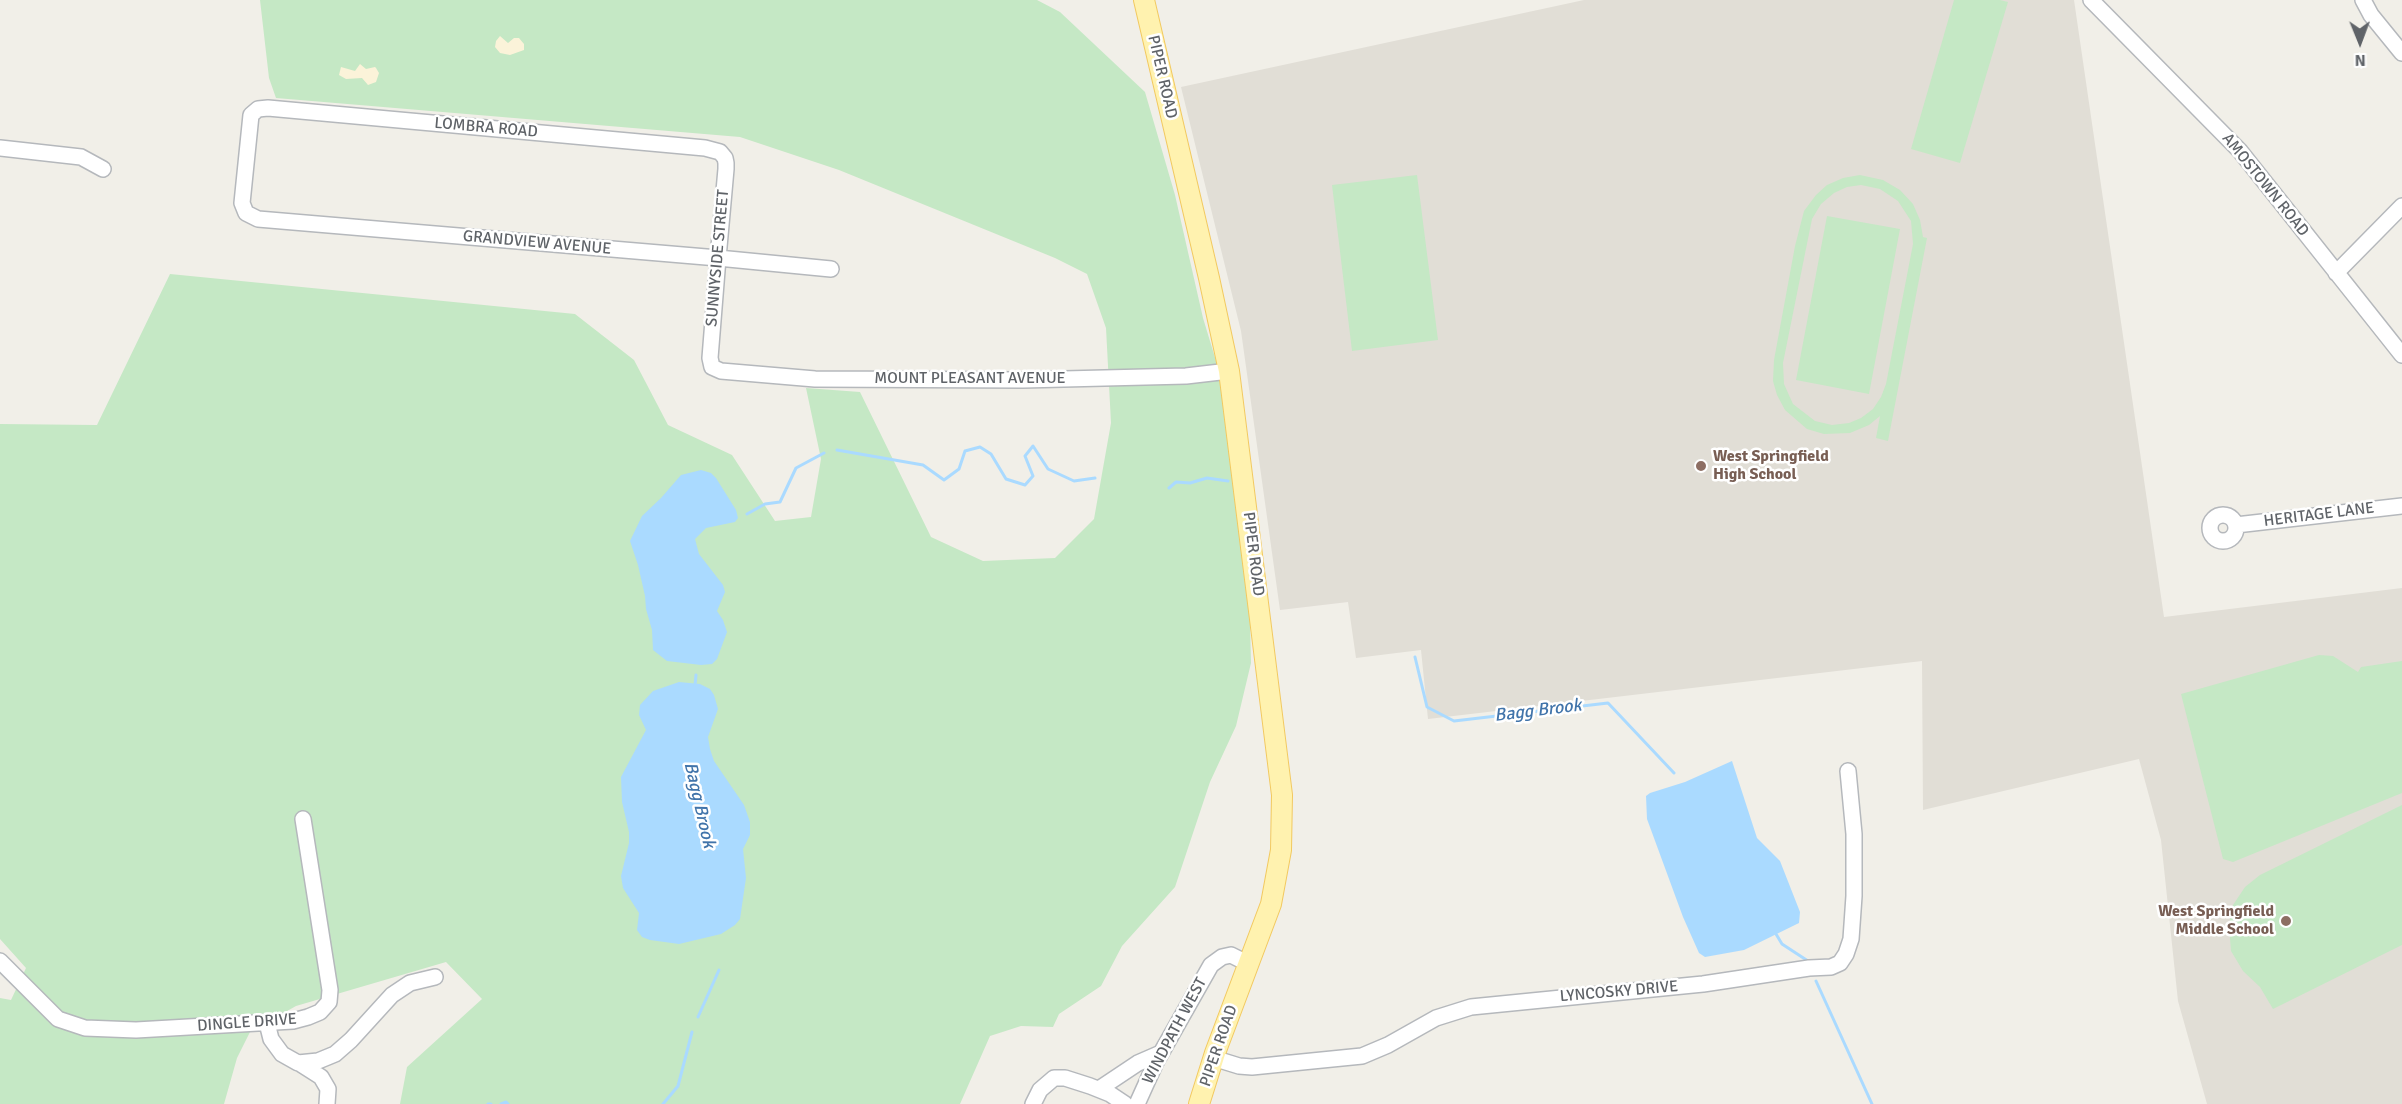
<!DOCTYPE html>
<style>
body{margin:0}
#map{position:relative;width:2402px;height:1104px;overflow:hidden;background:#f1efe8;font-family:Signika,sans-serif}
canvas{display:block}
.north{position:absolute;left:2330px;top:12px;width:60px;height:60px;-webkit-text-stroke:4px #fff;paint-order:stroke;rotate:179deg;font-size:16px;font-weight:700;line-height:24px;text-align:center;color:#5f6368}
.north::after{content:'';display:block;margin:auto;width:21px;height:27px;background:#5f6368;clip-path:polygon(50% 0,100% 100%,50% 72%,0 100%)}
</style>
<div id="map">
<canvas width="2402" height="1104"></canvas>
<div class="north">N</div>
</div>
<script>
const g = document.querySelector('canvas').getContext('2d');
g.lineJoin = 'round';
function fill(path, color) { g.fillStyle = color; g.fill(path, 'evenodd'); }
const shape = rows => new Path2D(rows.map(r => 'M' + r).join(''));
function stroke(path, color, width, dash) { g.strokeStyle = color; g.lineWidth = width; g.lineCap = dash ? 'butt' : 'round'; g.setLineDash(dash || []); g.stroke(path); }
function drawText(font, color, halo, rows, align = 'center') {
  g.font = font + ' Signika,sans-serif'; g.lineWidth = 5; g.setLineDash([]); g.textBaseline = 'middle'; g.strokeStyle = halo; g.fillStyle = color; for (const [text, x, y, turn = 0] of rows) {
    g.save(); g.translate(x, y); g.rotate((+turn || 0) * Math.PI / 180); g.textAlign = isNaN(turn) ? turn : align; if (halo) g.strokeText(text, 0, 0); g.fillText(text, 0, 0); g.restore();
  }
}
const education = shape([
 [1584,0,2074,0,2164,617,2402,588,2402,1104,2207,1104,2178,1001,2161,840,2139,759,1923,810,1922,661,1428,719,1421,650,1356,658,1348,602,1280,610,1241,331,1181,87]
]);
const green = shape([
 [260,0,1037,0,1060,12,1145,92,1175,195,1203,318,1223,384,1250,621,1251,663,1236,726,1210,782,1175,887,1122,946,1101,986,1059,1014,1053,1027,1021,1026,990,1036,960,1104,400,1104,407,1067,482,999,446,962,296,1006,250,1032,237,1058,224,1104,0,1104,0,998,11,1000,26,968,0,939,0,424,97,425,170,274,575,314,634,360,668,425,732,455,775,521,811,517,821,459,806,388,860,392,931,537,983,561,1055,558,1094,519,1111,423,1106,328,1087,274,1055,258,839,170,740,137,276,98,269,78],
 [1954,0,2000,0,2008,2,1960,163,1911,149],
 [1417,175,1438,340,1352,351,1332,185],
 [1860,175,1883,180,1900,190,1913,204,1920,220,1923,237,1927,238,1888,441,1876,438,1880,416,1869,425,1850,433,1824,434,1807,429,1785,410,1777,395,1773,381,1774,360,1795,246,1804,211,1816,195,1827,185,1843,178],
 [1861,185,1880,189,1898,201,1911,221,1913,244,1886,384,1881,397,1873,409,1861,418,1849,423,1832,425,1815,421,1793,404,1784,384,1783,363,1812,219,1821,204,1834,193,1847,187],
 [1827,216,1900,229,1869,394,1796,380],
 [2319,655,2333,656,2358,672,2361,667,2402,661,2402,793,2233,862,2223,859,2181,694],
 [2402,805,2402,945,2273,1009,2260,987,2243,971,2231,951,2229,926,2233,905,2245,887,2260,875]
]);
const sand = shape([
 [500,36,508,43,514,38,519,38,524,44,524,50,510,55,500,53,495,47,496,41],
 [360,64,366,69,375,67,376,68,379,73,376,82,368,85,362,78,346,79,339,75,341,67,355,71]
]);
const water = shape([
 [701,470,711,473,716,478,736,510,738,518,735,522,706,528,695,539,699,554,723,585,725,592,717,611,723,620,727,632,717,659,712,664,701,665,667,661,653,650,652,630,646,609,645,596,638,565,630,541,642,516,661,498,681,475],
 [679,682,700,684,710,689,714,695,718,709,708,737,710,749,714,761,744,805,750,822,750,835,743,849,746,878,740,919,735,925,721,934,679,944,650,940,642,937,637,930,639,913,623,888,621,876,629,843,629,832,622,802,621,777,646,730,639,715,640,705,653,691],
 [1732,761,1757,838,1780,861,1800,912,1799,923,1744,950,1705,957,1699,953,1683,917,1647,819,1646,796,1650,793,1685,782]
]);
const stream = shape([
 [837,450,923,465,944,480,959,469,965,451,980,447,991,454,1006,479,1025,485,1033,476,1025,456,1033,446,1048,469,1074,481,1095,478],
 [1169,488,1176,482,1190,483,1207,478,1228,481],
 [747,514,765,504,780,502,796,468,824,453],
 [1415,657,1427,707,1454,721,1608,703,1674,773],
 [695,685,696,675],
 [1776,934,1782,944,1808,961],
 [1816,981,1872,1104],
 [698,1017,719,970],
 [488,1104,491,1104],
 [501,1104,506,1102,508,1104],
 [663,1104,678,1086,692,1032]
]);
const minor = shape([
 [2091,0,2240,151,2402,355],
 [2363,0,2371,15,2402,53],
 [0,148,81,157,103,169],
 [831,269,718,258,258,219,246,213,242,203,251,115,258,109,268,108,705,148,720,152,725,158,726,163,726,169,718,258,710,358,712,367,721,371,815,379,1023,380,1186,376,1229,371],
 [2336,273,2402,206],
 '2210 528a13 13 0 1 1 26 0a13 13 0 1 1-26 0Z',
 [2236,525,2402,506],
 [0,961,58,1019,85,1028,136,1030,293,1021,308,1017,320,1012,329,1002,330,990,303,819],
 [267,1023,271,1039,282,1054,298,1063,318,1061,335,1054,351,1040,392,995,410,983,435,977],
 [1213,1058,1239,1066,1252,1067,1362,1056,1388,1045,1436,1018,1471,1007,1703,984,1809,968,1831,967,1840,963,1846,954,1851,939,1854,896,1854,834,1848,771],
 [299,1063,321,1077,328,1089,327,1104],
 [1099,1089,1138,1063,1161,1053],
 [1033,1104,1040,1090,1054,1078,1065,1078,1090,1086,1110,1094,1125,1104],
 [1137,1104,1156,1062,1211,965,1222,957,1231,955,1249,964]
]);
const major = shape([
 [1144,0,1209,278,1229,371,1282,795,1281,850,1271,904,1215,1053,1199,1104]
]);
const markers = [
 [1701,466,6,"#8d6e63"],
 [2286,921,6,"#8d6e63"]
];
const streetNames = [
 ["PIPER ROAD",1162,77,77],
 ["LOMBRA ROAD",486,128,5],
 ["AMOSTOWN ROAD",2265,185,51],
 ["GRANDVIEW AVENUE",537,243,5],
 ["SUNNYSIDE STREET",718,258,-85],
 ["MOUNT PLEASANT AVENUE",970,379],
 ["HERITAGE LANE",2319,515,-7],
 ["PIPER ROAD",1253,554,83],
 ["LYNCOSKY DRIVE",1619,992,-5],
 ["DINGLE DRIVE",247,1023,-4],
 ["WINDPATH WEST",1175,1031,-62],
 ["PIPER ROAD",1219,1046,-71]
];
const educationNames = [
 ["West Springfield",1713,457],
 ["High School",1713,475],
 ["West Springfield",2274,912,"right"],
 ["Middle School",2274,930,"right"]
];
const waterNames = [
 ["Bagg Brook",1538,711,-7],
 ["Bagg Brook",699,805,77]
];
fill(education, '#e1ded6');
fill(green, '#c5e8c5');
fill(sand, '#fbf3d9');
fill(water, '#aadaff');
stroke(stream, '#aadaff', 3);
stroke(minor, '#b5b8bc', 18);
stroke(major, '#f2c960', 22);
stroke(minor, '#fff', 15);
stroke(major, '#fff2af', 20);
for (const [x, y, r, color] of markers) { const dot = new Path2D(); dot.arc(x, y, r, 0, 2 * Math.PI); g.fillStyle = color; g.fill(dot); stroke(dot, '#fff', 2); }
drawText('16px', '#5f6368', '#fff', streetNames);
drawText('bold 16px', '#785e54', '#fff', educationNames, 'left');
drawText('italic 18px', '#4174aa', '#fff', waterNames);
</script>
